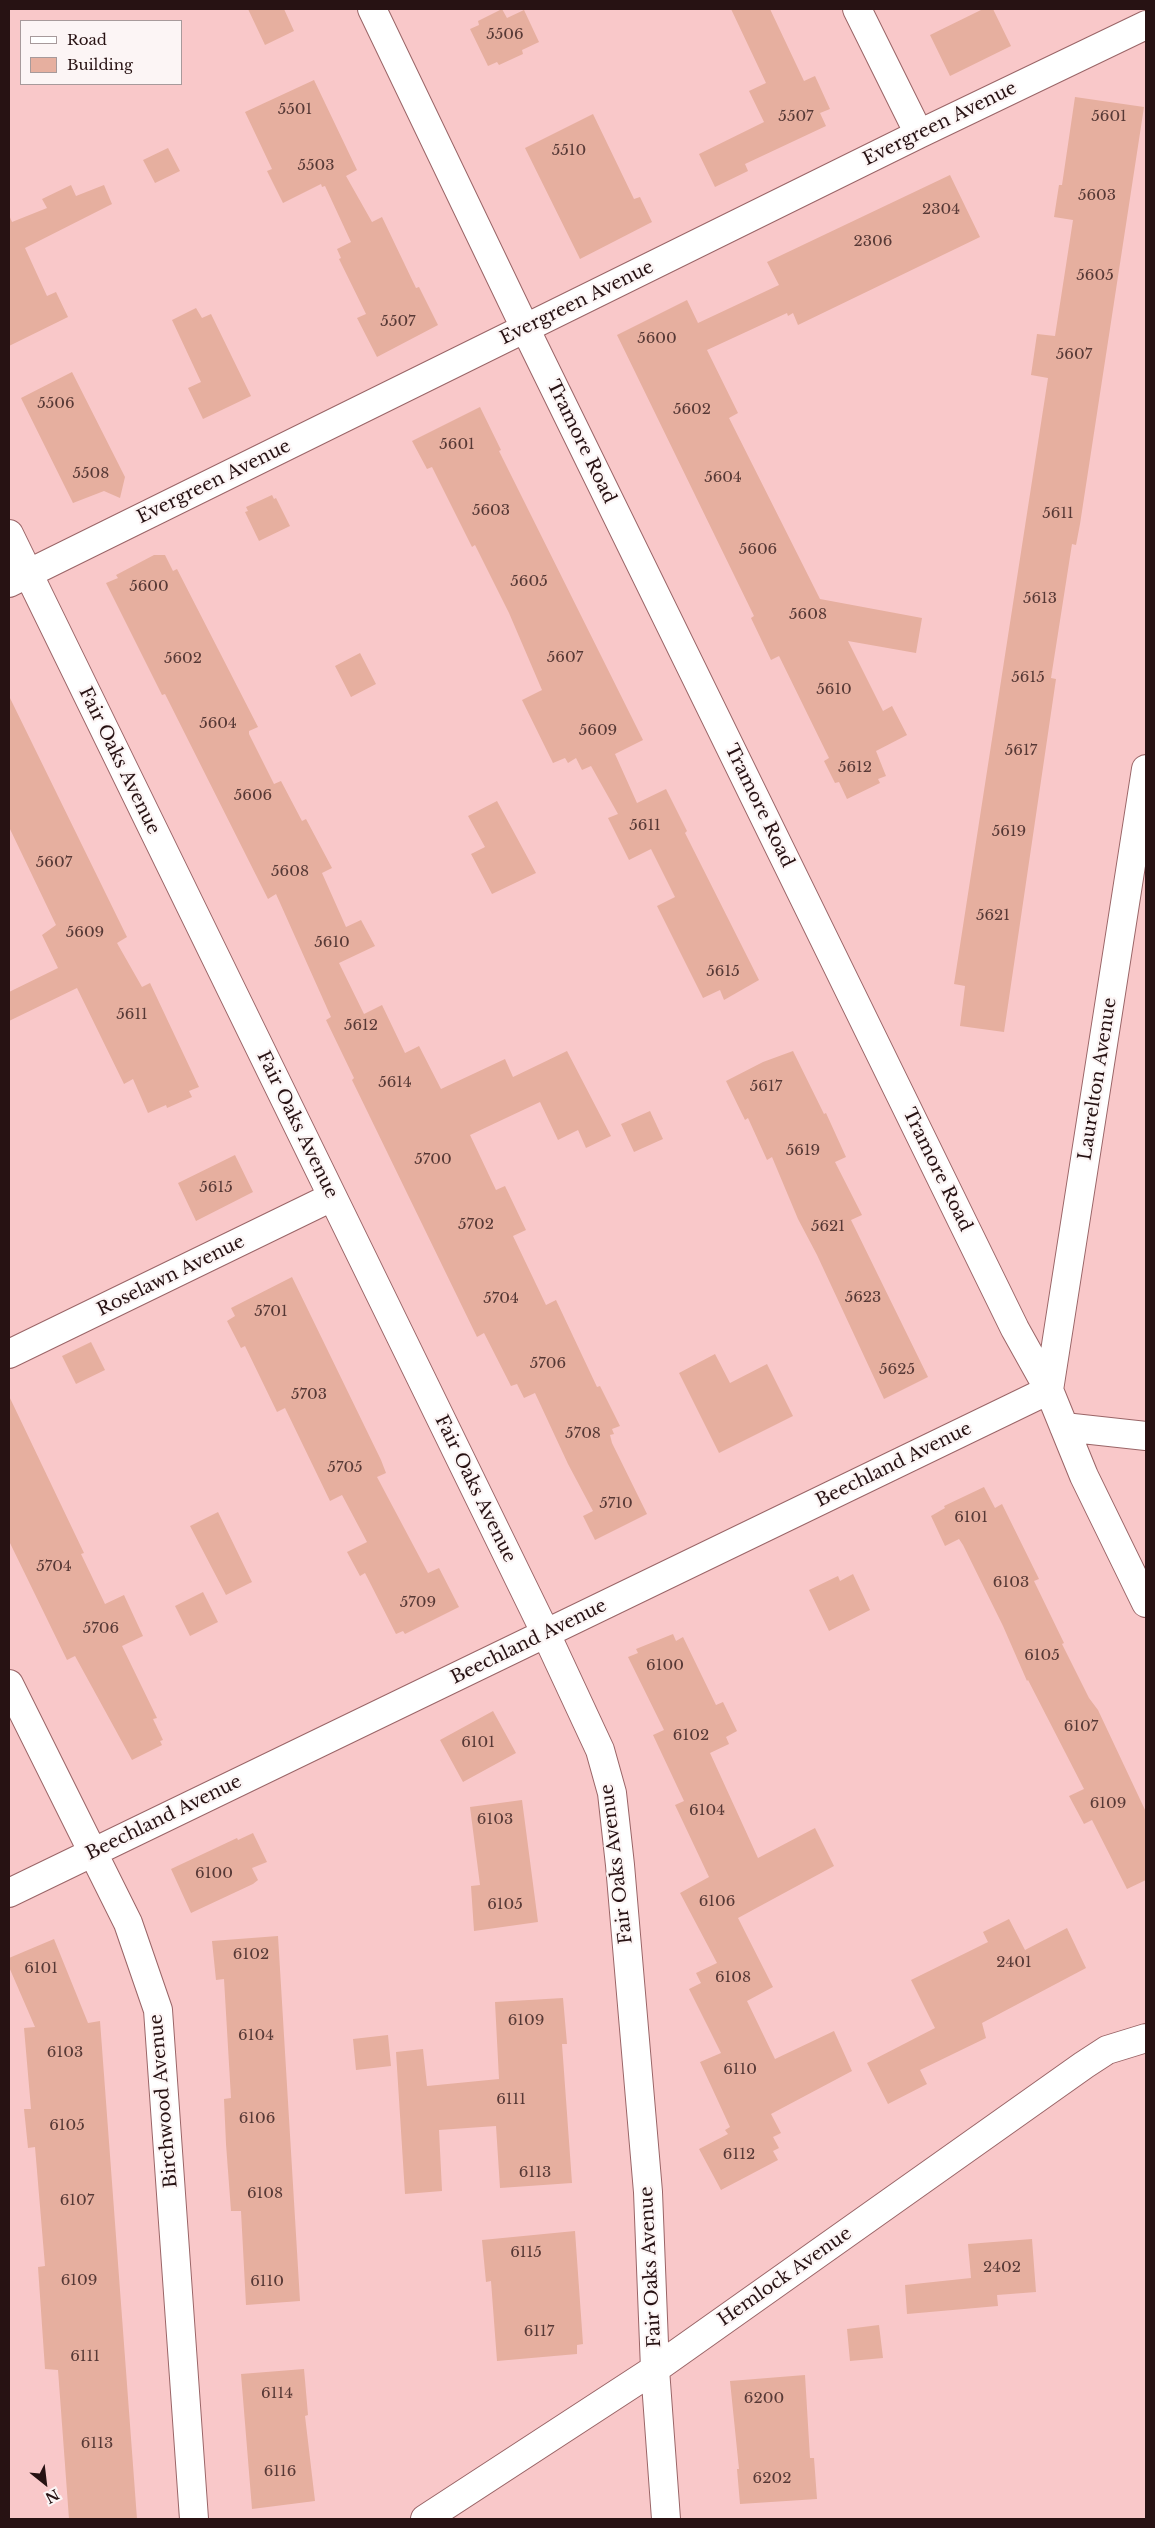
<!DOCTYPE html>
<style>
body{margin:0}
#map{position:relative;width:1155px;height:2528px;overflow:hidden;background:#f9c8c9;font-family:"Libre Baskerville",serif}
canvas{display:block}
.frame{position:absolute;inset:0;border:10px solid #271213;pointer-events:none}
.legend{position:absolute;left:20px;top:20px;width:162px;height:65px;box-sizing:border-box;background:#fcf5f5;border:1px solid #a79a9b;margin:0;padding:6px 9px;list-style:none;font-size:15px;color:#271213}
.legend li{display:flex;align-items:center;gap:10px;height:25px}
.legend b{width:25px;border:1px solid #a79a9b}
.north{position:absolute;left:20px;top:2458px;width:50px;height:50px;-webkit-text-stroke:4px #fcf5f5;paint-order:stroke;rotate:151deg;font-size:14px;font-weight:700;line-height:20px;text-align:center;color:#271213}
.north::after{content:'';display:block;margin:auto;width:18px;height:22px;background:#271213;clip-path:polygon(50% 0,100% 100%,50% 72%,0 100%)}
</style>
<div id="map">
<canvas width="1155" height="2528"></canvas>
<div class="frame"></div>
<ul class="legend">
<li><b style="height:6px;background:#fff"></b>Road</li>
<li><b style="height:14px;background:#e6af9f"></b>Building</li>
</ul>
<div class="north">N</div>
</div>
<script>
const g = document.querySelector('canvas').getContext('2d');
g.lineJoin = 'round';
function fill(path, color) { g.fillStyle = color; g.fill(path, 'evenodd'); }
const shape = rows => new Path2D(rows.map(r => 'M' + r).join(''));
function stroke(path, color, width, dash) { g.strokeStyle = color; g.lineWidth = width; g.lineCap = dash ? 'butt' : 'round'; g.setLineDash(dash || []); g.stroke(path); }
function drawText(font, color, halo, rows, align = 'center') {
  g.font = font + ' "Libre Baskerville",serif'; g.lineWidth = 4.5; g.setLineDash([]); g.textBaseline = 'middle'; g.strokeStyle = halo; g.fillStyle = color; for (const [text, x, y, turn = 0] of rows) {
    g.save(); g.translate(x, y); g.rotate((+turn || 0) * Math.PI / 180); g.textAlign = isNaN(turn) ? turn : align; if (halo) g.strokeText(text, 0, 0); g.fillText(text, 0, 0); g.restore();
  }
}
const building = shape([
 [248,9,284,9,294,31,265,45],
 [502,9,507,18,524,10,539,42,522,50,523,54,499,65,497,62,488,66,470,29,479,25,478,21],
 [731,9,770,9,804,81,815,76,830,109,820,113,826,126,745,164,748,171,715,187,699,154,764,122,749,91,766,83],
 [983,9,993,9,1011,46,950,76,930,35],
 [314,80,357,170,346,176,372,222,382,217,416,288,419,287,438,325,377,357,357,318,366,314,339,259,341,258,337,249,351,242,325,186,322,187,321,184,283,203,267,171,272,169,245,112],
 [1075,97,1144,107,1080,524,1076,545,1072,544,1051,678,1056,679,1004,1032,960,1026,965,986,954,984,1048,378,1031,375,1037,334,1055,336,1073,220,1054,217,1059,185,1062,185],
 [593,114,634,199,640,197,652,222,580,259,525,148],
 [168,148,180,171,155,183,143,160],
 [950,175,980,237,798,325,793,313,788,316,787,313,707,350,738,413,729,418,820,599,922,618,916,653,848,641,883,711,892,706,907,735,876,751,886,776,878,779,880,783,847,799,839,782,835,783,824,761,829,758,779,656,771,660,751,618,754,616,617,335,687,300,698,323,779,285,767,262],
 [71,185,76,196,104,185,112,204,25,248,47,296,56,292,68,317,9,346,9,215,12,222,47,208,42,199],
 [196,308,202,318,211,314,251,396,203,419,188,388,201,382,172,320],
 [72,372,125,477,120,498,104,491,73,503,21,398],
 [480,407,501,450,499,451,643,740,615,754,637,803,666,789,687,831,685,833,759,980,724,1000,720,990,703,998,657,906,675,897,651,849,629,860,608,818,618,814,591,766,582,770,576,758,568,763,565,758,553,763,522,700,542,690,509,613,475,545,472,547,432,467,427,469,412,441],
 [272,495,274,499,276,498,290,526,259,541,245,512,248,511,246,507],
 [154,555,165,555,173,571,177,569,258,727,249,731,249,734,274,784,281,781,302,821,306,819,332,868,322,873,346,927,361,920,375,946,339,963,364,1014,382,1005,405,1053,419,1046,441,1089,505,1059,513,1077,567,1051,611,1136,586,1148,578,1130,558,1140,540,1102,470,1135,496,1190,505,1186,526,1230,513,1236,546,1305,556,1300,597,1387,600,1386,620,1426,612,1429,614,1434,610,1435,612,1443,647,1514,595,1540,583,1516,593,1511,568,1464,535,1393,524,1398,517,1384,511,1386,484,1333,477,1337,352,1080,354,1078,326,1020,331,1017,276,894,268,899,165,694,162,695,106,583,118,578,116,575],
 [360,653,376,684,351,697,335,666],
 [9,696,127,937,117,943,142,987,150,983,199,1087,189,1091,192,1097,167,1108,166,1105,148,1113,133,1079,124,1084,77,988,9,1021,9,992,58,968,42,935,56,925,9,827],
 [497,801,536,873,492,894,471,854,485,847,468,816],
 [793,1051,824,1114,826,1113,846,1157,835,1162,862,1215,851,1220,928,1377,884,1399,817,1255,798,1219,772,1157,767,1160,748,1118,745,1120,726,1081,763,1062],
 [650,1111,663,1139,634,1152,621,1124],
 [235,1155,253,1192,196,1221,178,1183],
 [292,1277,381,1460,386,1473,377,1477,428,1573,439,1568,459,1607,405,1634,403,1631,396,1634,365,1573,360,1576,347,1552,367,1542,342,1495,330,1501,285,1408,277,1412,245,1346,241,1348,227,1321,235,1316,231,1308],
 [91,1342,105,1370,76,1384,62,1356],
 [715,1354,730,1383,767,1364,793,1416,719,1453,679,1373],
 [9,1396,84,1553,81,1554,105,1604,124,1595,143,1636,122,1646,157,1718,153,1719,163,1740,160,1741,162,1745,132,1760,75,1656,67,1660,9,1541],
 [984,1487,995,1508,1002,1504,1039,1579,1034,1581,1064,1643,1062,1644,1089,1698,1098,1710,1146,1812,1146,1880,1127,1889,1092,1820,1084,1824,1069,1796,1084,1789,1028,1680,1027,1681,1003,1626,963,1545,959,1539,945,1546,931,1516,945,1508,944,1506],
 [218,1512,252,1582,226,1595,190,1526],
 [853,1574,870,1610,829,1631,809,1590,838,1576,840,1581],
 [203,1592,218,1622,190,1636,175,1606],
 [673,1634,676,1641,683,1637,716,1705,723,1702,737,1731,726,1737,729,1744,710,1753,758,1858,815,1828,834,1866,738,1918,773,1987,747,2001,775,2059,834,2031,852,2071,771,2114,781,2133,773,2137,779,2148,773,2151,778,2160,721,2190,699,2149,728,2134,725,2130,730,2127,700,2062,721,2053,689,1989,701,1983,696,1973,717,1963,680,1893,709,1877,675,1805,684,1801,653,1735,664,1730,628,1657,638,1653,636,1649],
 [493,1711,516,1753,463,1782,440,1740],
 [522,1800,538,1922,474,1931,471,1886,480,1885,470,1807],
 [253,1833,267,1862,252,1868,258,1880,253,1884,191,1913,171,1869,237,1838,238,1840],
 [1009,1919,1025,1950,1067,1928,1086,1968,982,2023,986,2038,920,2070,927,2084,888,2104,867,2063,935,2028,911,1980,988,1942,983,1932],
 [278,1936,300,2301,246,2305,241,2211,231,2211,226,2144,224,2099,231,2098,224,1979,216,1980,212,1941],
 [54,1939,88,2023,100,2021,137,2519,69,2519,58,2370,45,2369,38,2267,45,2266,35,2147,28,2148,24,2109,31,2109,24,2028,35,2027,9,1967,9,1958],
 [563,1998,567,2044,562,2044,572,2183,500,2188,496,2126,439,2130,442,2191,405,2194,396,2052,423,2049,427,2086,499,2079,495,2002],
 [388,2035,391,2066,356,2070,353,2039],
 [575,2231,583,2344,577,2345,577,2354,497,2361,491,2281,486,2282,482,2240],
 [1032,2239,1036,2292,997,2295,998,2306,907,2314,905,2285,971,2278,968,2244],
 [879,2325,883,2358,850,2361,847,2329],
 [304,2369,308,2415,305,2416,315,2501,252,2509,241,2374],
 [805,2375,810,2458,814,2458,817,2499,740,2504,737,2469,739,2469,730,2381]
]);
const street = shape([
 [372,9,525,328,1015,1329,1049,1390,1084,1476,1146,1603],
 [857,9,919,134],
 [9,534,546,1634,600,1750,612,1793,620,1865,648,2192,655,2369,666,2519],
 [9,583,919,134,1146,25],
 [9,1354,332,1197],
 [1064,1427,1146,1436],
 [9,1684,128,1923,158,2010,194,2519],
 [9,1893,1049,1390,1146,769],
 [425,2519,655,2369,1084,2065,1107,2050,1146,2038]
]);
const numberNames = [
 ["5506",505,35],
 ["5501",295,110],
 ["5507",796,117],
 ["5601",1109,117],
 ["5510",569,151],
 ["5503",316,166],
 ["5603",1097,196],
 ["2304",941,210],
 ["2306",873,242],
 ["5605",1095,276],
 ["5507",398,322],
 ["5600",657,339],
 ["5607",1074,355],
 ["5506",56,404],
 ["5602",692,410],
 ["5601",457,445],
 ["5508",91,474],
 ["5604",723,478],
 ["5603",491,511],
 ["5611",1058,514],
 ["5606",758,550],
 ["5605",529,582],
 ["5600",149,587],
 ["5613",1040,599],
 ["5608",808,615],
 ["5607",565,658],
 ["5602",183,659],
 ["5615",1028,678],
 ["5610",834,690],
 ["5604",218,724],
 ["5609",598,731],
 ["5617",1021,751],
 ["5612",855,768],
 ["5606",253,796],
 ["5611",645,826],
 ["5619",1009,832],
 ["5607",54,863],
 ["5608",290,872],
 ["5621",993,916],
 ["5609",85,933],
 ["5610",332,943],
 ["5615",723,972],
 ["5611",132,1015],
 ["5612",361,1026],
 ["5614",395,1083],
 ["5617",766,1087],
 ["5619",803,1151],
 ["5700",433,1160],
 ["5615",216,1188],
 ["5702",476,1225],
 ["5621",828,1227],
 ["5623",863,1298],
 ["5704",501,1299],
 ["5701",271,1312],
 ["5706",548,1364],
 ["5625",897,1370],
 ["5703",309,1395],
 ["5708",583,1434],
 ["5705",345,1468],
 ["5710",616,1504],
 ["6101",971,1518],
 ["5704",54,1567],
 ["6103",1011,1583],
 ["5709",418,1603],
 ["5706",101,1629],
 ["6105",1042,1656],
 ["6100",665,1666],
 ["6107",1081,1727],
 ["6102",691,1736],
 ["6101",478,1743],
 ["6109",1108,1804],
 ["6104",707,1811],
 ["6103",495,1820],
 ["6100",214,1874],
 ["6106",717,1902],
 ["6105",505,1905],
 ["6102",251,1955],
 ["2401",1014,1963],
 ["6101",41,1969],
 ["6108",733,1978],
 ["6109",526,2021],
 ["6104",256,2036],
 ["6103",65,2053],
 ["6110",740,2070],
 ["6111",511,2100],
 ["6106",257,2119],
 ["6105",67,2126],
 ["6112",739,2155],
 ["6113",535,2173],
 ["6108",265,2194],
 ["6107",77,2201],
 ["6115",526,2253],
 ["2402",1002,2268],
 ["6109",79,2281],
 ["6110",267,2282],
 ["6117",539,2332],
 ["6111",85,2357],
 ["6114",277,2394],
 ["6200",764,2399],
 ["6113",97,2444],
 ["6116",280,2472],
 ["6202",772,2479]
];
const streetNames = [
 ["Evergreen Avenue",940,124,-26],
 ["Evergreen Avenue",577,303,-26],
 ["Tramore Road",581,442,64],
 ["Evergreen Avenue",214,482,-26],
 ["Fair Oaks Avenue",119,761,64],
 ["Tramore Road",759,806,64],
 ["Laurelton Avenue",1098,1079,-81],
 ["Fair Oaks Avenue",297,1125,64],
 ["Tramore Road",937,1170,64],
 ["Roselawn Avenue",171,1276,-26],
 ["Beechland Avenue",894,1465,-26],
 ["Fair Oaks Avenue",475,1489,64],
 ["Beechland Avenue",529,1642,-26],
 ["Beechland Avenue",164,1818,-26],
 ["Fair Oaks Avenue",617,1864,-97],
 ["Birchwood Avenue",164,2101,-95],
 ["Fair Oaks Avenue",651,2267,-93],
 ["Hemlock Avenue",785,2277,-35]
];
fill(building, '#e6af9f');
stroke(street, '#9a6567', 30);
stroke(street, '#fff', 28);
drawText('15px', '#573936', null, numberNames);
drawText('18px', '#271213', '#fcf5f5', streetNames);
</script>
